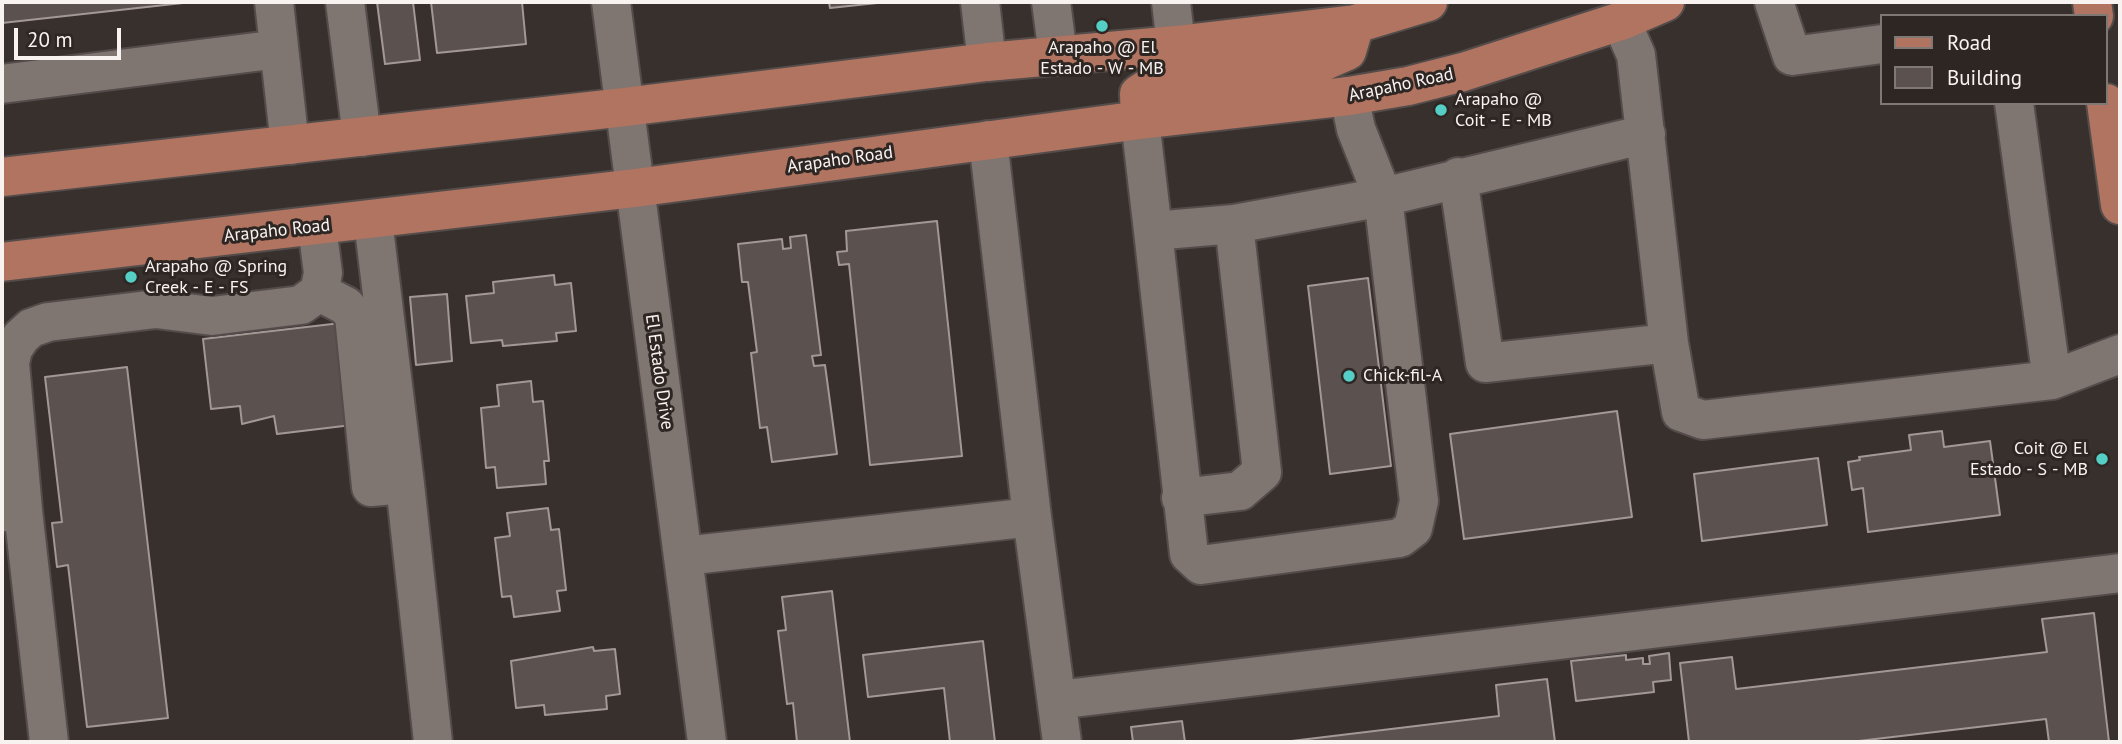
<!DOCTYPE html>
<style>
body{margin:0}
#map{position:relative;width:2122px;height:744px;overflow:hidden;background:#38302d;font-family:"PT Sans",sans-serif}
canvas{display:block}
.frame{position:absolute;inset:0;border:4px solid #f8f2f0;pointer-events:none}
.legend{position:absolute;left:1880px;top:14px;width:228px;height:91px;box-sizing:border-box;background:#2e2623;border:2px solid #7f7875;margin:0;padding:9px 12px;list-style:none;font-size:21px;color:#f8f2f0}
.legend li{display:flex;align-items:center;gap:14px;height:35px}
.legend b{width:35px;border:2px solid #7f7875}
.scale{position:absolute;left:14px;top:28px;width:107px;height:32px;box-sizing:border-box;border:4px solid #f8f2f0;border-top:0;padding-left:9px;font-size:21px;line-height:24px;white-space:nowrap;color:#f8f2f0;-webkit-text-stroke:5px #2e2623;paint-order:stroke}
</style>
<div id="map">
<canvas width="2122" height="744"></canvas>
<div class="frame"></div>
<ul class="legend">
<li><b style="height:9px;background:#b07460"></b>Road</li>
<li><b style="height:19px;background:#5b524f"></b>Building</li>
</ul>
<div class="scale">20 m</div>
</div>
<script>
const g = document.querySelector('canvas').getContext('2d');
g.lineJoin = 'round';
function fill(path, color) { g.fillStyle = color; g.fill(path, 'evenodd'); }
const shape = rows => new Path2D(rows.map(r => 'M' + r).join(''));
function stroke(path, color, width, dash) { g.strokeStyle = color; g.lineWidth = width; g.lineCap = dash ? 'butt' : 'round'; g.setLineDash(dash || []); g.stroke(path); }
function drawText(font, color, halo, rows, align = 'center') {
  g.font = font + ' "PT Sans",sans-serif'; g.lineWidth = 6; g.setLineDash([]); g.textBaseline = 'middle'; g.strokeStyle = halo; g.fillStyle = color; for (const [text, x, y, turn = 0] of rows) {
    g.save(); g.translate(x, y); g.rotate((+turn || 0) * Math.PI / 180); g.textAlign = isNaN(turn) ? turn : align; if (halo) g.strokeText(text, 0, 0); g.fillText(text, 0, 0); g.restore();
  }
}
const building = shape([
 [2,2,192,2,2,23,2,2],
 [377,2,413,2,420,60,385,64,377,2],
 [431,2,522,2,526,44,437,53,431,2],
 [829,2,887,2,830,8,829,2],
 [937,221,962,456,870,465,849,264,839,265,837,252,847,251,846,231,937,221],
 [806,235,821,355,812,356,814,366,825,365,837,454,772,462,767,427,760,428,751,353,757,352,748,282,742,282,738,244,782,239,783,249,791,248,790,237,806,235],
 [554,275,555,285,571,283,576,331,556,333,557,341,503,346,502,340,471,343,466,296,494,293,493,282,554,275],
 [1368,278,1391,466,1330,474,1308,286,1368,278],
 [447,294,452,361,416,365,410,297,447,294],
 [341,323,352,425,277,434,274,416,242,424,240,406,211,409,203,339,341,323],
 [127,367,168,718,87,727,68,565,57,567,52,523,62,522,45,377,127,367],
 [531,381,533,402,543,401,549,461,544,461,546,484,497,488,495,467,486,468,481,408,499,406,497,385,531,381],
 [1617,411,1632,517,1464,539,1450,434,1617,411],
 [1942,431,1944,447,1990,441,2000,515,1868,532,1863,488,1852,490,1848,462,1860,460,1859,457,1911,450,1909,435,1942,431],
 [1818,458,1827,525,1702,541,1694,474,1818,458],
 [548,508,551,530,559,529,566,590,557,591,560,611,514,617,511,596,502,597,495,538,510,536,507,513,548,508],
 [832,591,850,742,797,742,793,703,787,704,778,631,786,630,782,597,832,591],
 [2094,613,2109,742,2049,742,2046,719,1850,742,1689,742,1680,663,1732,657,1736,689,2047,652,2042,619,2094,613],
 [983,641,995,742,950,742,944,688,868,697,863,655,983,641],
 [593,647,594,651,615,649,620,694,606,696,607,709,545,715,544,705,516,708,511,661,593,647],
 [1669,653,1671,680,1653,682,1654,692,1576,701,1571,661,1626,655,1626,660,1643,658,1643,664,1650,664,1649,656,1669,653],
 [1547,679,1555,742,1283,742,1499,716,1496,685,1547,679],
 [1182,721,1185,742,1133,742,1131,727,1182,721]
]);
const minor = shape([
 [274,2,290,145],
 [345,2,362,137],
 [611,2,707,742],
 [980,2,987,62],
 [1051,2,1058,55],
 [1171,2,1176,45],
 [1774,2,1792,56,1882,44],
 [1621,21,1636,55,1669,343,1681,412,1703,420,2052,380,2120,354],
 [2,84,279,49],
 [2014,103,2052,380],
 [1140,120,1153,231,1234,224,1383,197,1646,134],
 [988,140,1032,517,1062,742],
 [1458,177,1485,363,1669,343],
 [373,220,405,484,433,742],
 [1153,231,1189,554,1201,565,1400,538,1413,528,1419,501,1383,197,1356,129,1349,96],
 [319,292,346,306,354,316,371,487,405,484],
 [1181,498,1240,491,1262,472,1234,224],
 [23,510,49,742],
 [2,512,23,510,10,363,13,349,21,337,31,328,48,322,156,309,212,316,301,305,319,292,321,283,323,273,317,226],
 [684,556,1032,517],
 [1057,700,2120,573]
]);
const major = shape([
 [2092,2,2094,16],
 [2106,103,2120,205],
 [1140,120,1139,94,1151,86,1166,81,1313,66,1347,51,1355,24],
 [2,177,625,107,987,62,1176,45,1355,24,1428,2],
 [2,262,635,188,1140,120,1349,96,1408,86,1463,72,1621,21,1665,2]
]);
const markers = [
 [1102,26,7,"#55cec6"],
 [1441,110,7,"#55cec6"],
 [131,277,7,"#55cec6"],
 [1349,376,7,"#55cec6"],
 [2102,459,7,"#55cec6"]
];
const poiNames = [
 ["Arapaho @ El",1102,48,"center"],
 ["Estado - W - MB",1102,69,"center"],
 ["Arapaho @",1455,100],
 ["Coit - E - MB",1455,121],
 ["Arapaho @ Spring",145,267],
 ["Creek - E - FS",145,288],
 ["Chick-fil-A",1363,376],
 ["Coit @ El",2088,449,"right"],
 ["Estado - S - MB",2088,470,"right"]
];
const streetNames = [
 ["Arapaho Road",1401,85,-12],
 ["Arapaho Road",840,160,-8],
 ["Arapaho Road",277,231,-6],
 ["El Estado Drive",659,372,82]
];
fill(building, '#5b524f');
stroke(building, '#a39895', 2);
stroke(minor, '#534c4a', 42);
stroke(major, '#534c4a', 42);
stroke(minor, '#7f7571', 38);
stroke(major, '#b07460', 38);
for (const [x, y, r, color] of markers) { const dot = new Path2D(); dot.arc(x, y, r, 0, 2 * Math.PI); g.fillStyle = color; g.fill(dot); stroke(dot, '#2e2623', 2.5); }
drawText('18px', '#f8f2f0', '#2e2623', poiNames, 'left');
drawText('18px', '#f8f2f0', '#2e2623', streetNames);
</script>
